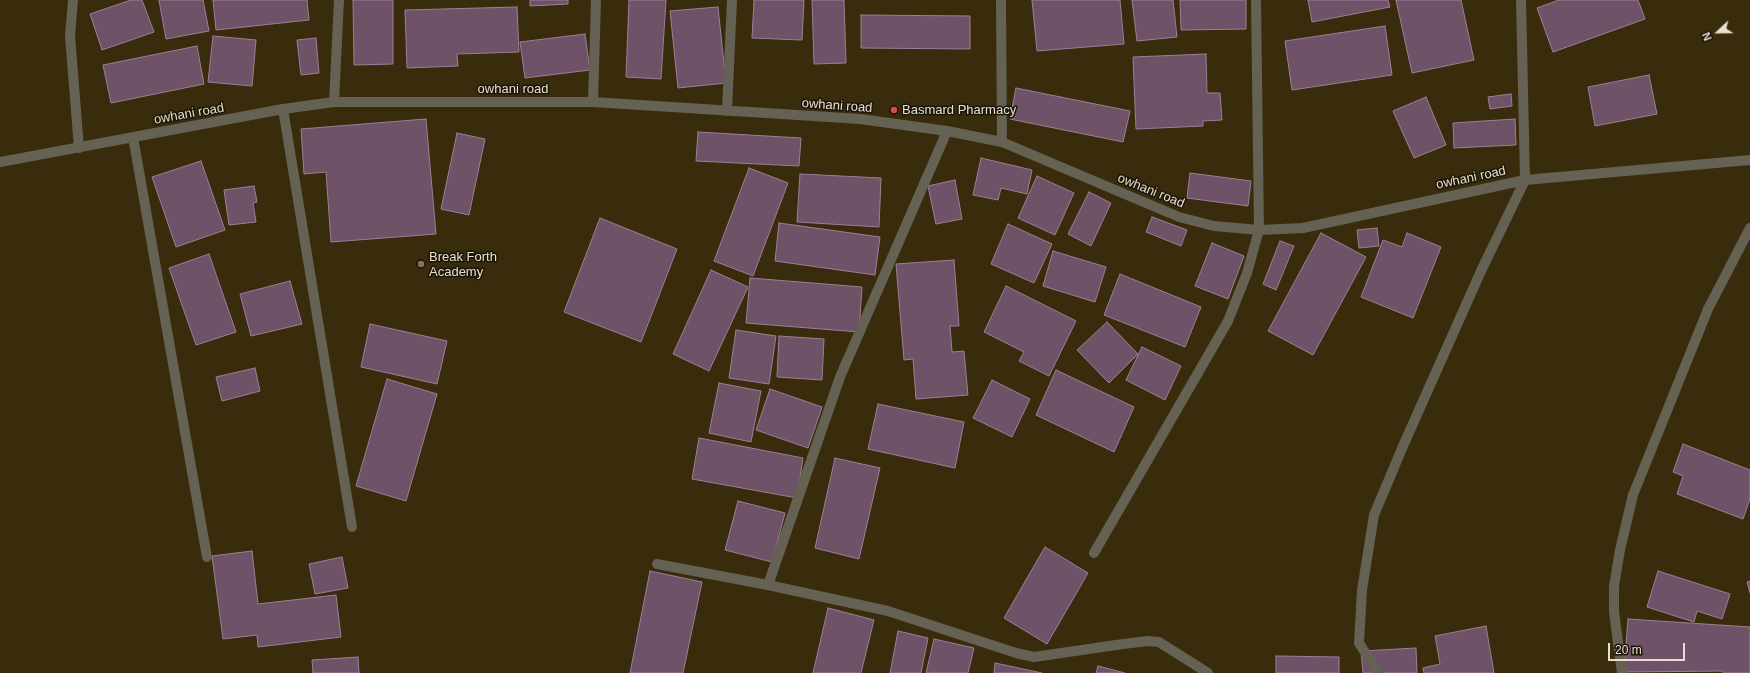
<!DOCTYPE html>
<style>
body{margin:0}
#map{position:relative;width:1750px;height:673px;overflow:hidden;background:#382c0d;font-family:Helvetica,sans-serif}
canvas{display:block}
.north{position:absolute;left:1698px;top:12px;width:40px;height:40px;-webkit-text-stroke:3px #1b1508;paint-order:stroke;rotate:248deg;font-size:11px;font-weight:700;line-height:16px;text-align:center;color:#e7dfce}
.north::after{content:'';display:block;margin:auto;width:14px;height:18px;background:#e7dfce;clip-path:polygon(50% 0,100% 100%,50% 72%,0 100%)}
.scale{position:absolute;left:1608px;top:643px;width:77px;height:18px;box-sizing:border-box;border:2px solid #e7dfce;border-top:0;padding-left:5px;font-size:12px;line-height:14px;white-space:nowrap;color:#e7dfce;-webkit-text-stroke:3px #1b1508;paint-order:stroke}
</style>
<div id="map">
<canvas width="1750" height="673"></canvas>
<div class="north">N</div>
<div class="scale">20 m</div>
</div>
<script>
const g = document.querySelector('canvas').getContext('2d');
g.lineJoin = 'round';
function fill(path, color) { g.fillStyle = color; g.fill(path, 'evenodd'); }
const shape = rows => new Path2D(rows.map(r => 'M' + r).join(''));
function stroke(path, color, width, dash) { g.strokeStyle = color; g.lineWidth = width; g.lineCap = dash ? 'butt' : 'round'; g.setLineDash(dash || []); g.stroke(path); }
function drawText(font, color, halo, rows, align = 'center') {
  g.font = font + ' Helvetica,sans-serif'; g.lineWidth = 3; g.setLineDash([]); g.textBaseline = 'middle'; g.strokeStyle = halo; g.fillStyle = color; for (const [text, x, y, turn = 0] of rows) {
    g.save(); g.translate(x, y); g.rotate((+turn || 0) * Math.PI / 180); g.textAlign = isNaN(turn) ? turn : align; if (halo) g.strokeText(text, 0, 0); g.fillText(text, 0, 0); g.restore();
  }
}
const building = shape([
 [131,0,142,0,154,32,102,50,90,14,131,0],
 [159,0,203,0,209,31,166,39,159,0],
 [213,0,307,0,309,20,216,30,213,0],
 [353,0,393,0,393,64,354,65,353,0],
 [530,0,568,0,568,4,530,6,530,0],
 [629,0,666,0,661,79,626,77,629,0],
 [754,0,804,0,802,40,752,38,754,0],
 [812,0,844,0,846,63,814,64,812,0],
 [1032,0,1120,0,1124,44,1037,51,1032,0],
 [1132,0,1173,0,1177,37,1137,41,1132,0],
 [1180,0,1246,0,1246,29,1181,30,1180,0],
 [1308,0,1388,0,1390,7,1312,22,1308,0],
 [1396,0,1461,0,1474,60,1412,73,1396,0],
 [1559,0,1638,0,1645,19,1553,52,1537,8,1559,0],
 [517,7,519,52,457,54,458,66,407,68,405,10,517,7],
 [718,7,726,83,678,88,670,11,718,7],
 [861,15,970,16,970,49,861,48,861,15],
 [1385,26,1392,75,1292,90,1285,41,1385,26],
 [585,34,590,70,525,78,520,42,585,34],
 [213,36,256,40,252,86,208,82,213,36],
 [316,38,319,73,301,75,297,40,316,38],
 [197,46,204,84,111,103,103,65,197,46],
 [1206,54,1207,93,1220,93,1222,120,1203,121,1203,126,1136,129,1133,57,1206,54],
 [1649,75,1657,114,1595,126,1588,87,1649,75],
 [1016,88,1130,111,1123,142,1010,119,1016,88],
 [1511,94,1512,106,1490,109,1488,97,1511,94],
 [1426,97,1446,145,1414,158,1393,111,1426,97],
 [426,119,436,234,331,242,326,172,304,174,301,129,426,119],
 [1515,119,1516,145,1454,148,1453,123,1515,119],
 [698,132,801,138,799,166,696,161,698,132],
 [457,133,485,139,469,215,441,209,457,133],
 [981,158,1032,170,1027,194,1001,188,998,200,973,195,981,158],
 [201,161,225,230,176,247,152,177,201,161],
 [749,168,788,183,753,276,714,261,749,168],
 [1190,173,1251,181,1248,206,1187,198,1190,173],
 [800,174,881,178,879,227,797,222,800,174],
 [1037,176,1074,193,1055,235,1018,218,1037,176],
 [955,180,962,219,936,224,928,186,955,180],
 [254,186,257,202,253,203,256,222,229,225,224,190,254,186],
 [1089,192,1111,203,1091,246,1068,234,1089,192],
 [1152,217,1187,230,1181,246,1146,232,1152,217],
 [600,218,677,249,641,342,564,312,600,218],
 [779,223,880,237,875,275,775,261,779,223],
 [1008,224,1052,244,1034,283,991,264,1008,224],
 [1377,228,1379,246,1359,248,1357,230,1377,228],
 [1321,233,1366,257,1313,355,1268,331,1321,233],
 [1407,233,1441,247,1413,318,1361,297,1383,240,1402,247,1407,233],
 [1280,241,1294,246,1276,290,1263,284,1280,241],
 [1212,243,1244,256,1228,299,1195,286,1212,243],
 [1053,251,1106,267,1095,302,1043,286,1053,251],
 [209,254,236,332,196,345,169,268,209,254],
 [954,260,959,326,950,326,952,352,964,351,968,395,916,399,913,359,904,360,896,264,954,260],
 [711,270,748,287,709,371,673,354,711,270],
 [1120,274,1201,307,1185,347,1104,315,1120,274],
 [750,278,862,287,859,332,746,323,750,278],
 [290,281,302,324,251,336,240,294,290,281],
 [1006,286,1076,321,1049,376,1019,361,1024,352,984,332,1006,286],
 [1107,322,1138,354,1109,383,1077,350,1107,322],
 [370,324,447,341,437,384,361,367,370,324],
 [736,330,776,336,769,384,729,378,736,330],
 [779,336,824,339,822,380,777,377,779,336],
 [1142,347,1181,366,1165,400,1126,380,1142,347],
 [255,368,260,391,222,401,216,377,255,368],
 [1056,370,1134,407,1114,452,1036,415,1056,370],
 [387,379,437,394,406,501,356,486,387,379],
 [992,380,1030,399,1012,437,973,418,992,380],
 [719,383,761,391,751,442,709,433,719,383],
 [770,389,822,407,808,448,756,430,770,389],
 [878,404,964,422,955,468,868,449,878,404],
 [699,438,803,458,797,498,692,479,699,438],
 [1683,444,1750,470,1750,499,1743,519,1677,494,1683,476,1673,472,1683,444],
 [835,458,880,468,859,559,815,548,835,458],
 [738,501,785,513,772,562,725,550,738,501],
 [1045,547,1088,573,1047,644,1004,618,1045,547],
 [252,551,258,604,336,595,341,637,258,647,257,635,223,639,212,556,252,551],
 [342,557,348,588,315,594,309,564,342,557],
 [650,571,702,582,683,673,630,673,650,571],
 [1658,571,1730,594,1722,619,1697,611,1694,622,1647,607,1658,571],
 [1750,581,1750,593,1747,582,1750,581],
 [828,608,874,620,861,673,813,673,828,608],
 [1628,619,1750,627,1750,673,1723,673,1723,671,1624,672,1628,619],
 [1486,626,1494,673,1424,673,1423,668,1440,664,1435,636,1486,626],
 [898,631,928,638,921,673,890,673,898,631],
 [934,639,974,648,968,673,926,673,934,639],
 [1416,648,1417,673,1363,673,1361,651,1416,648],
 [1276,656,1339,657,1339,673,1276,673,1276,656],
 [358,657,359,673,313,673,312,660,358,657],
 [995,663,1042,673,994,673,995,663],
 [1098,666,1125,673,1096,673,1098,666]
]);
const minor = shape([
 [73,0,70,36,79,148],
 [1001,0,1002,142],
 [334,102,339,0],
 [593,102,596,0],
 [283,109,352,527],
 [727,111,732,0],
 [133,137,207,557],
 [0,162,283,109,334,102,593,102,860,119,947,131,1002,142,1179,217,1214,226,1259,230,1303,228,1525,180,1750,160],
 [1094,553,1228,321,1247,273,1259,230,1256,0],
 [657,564,768,585,888,611,1016,653,1034,657,1123,644,1148,641,1159,642,1208,673],
 [768,585,840,377,947,131],
 [1378,673,1359,643,1362,590,1374,515,1403,446,1481,271,1525,180,1521,0],
 [1622,673,1614,612,1614,586,1620,550,1633,495,1708,309,1750,228]
]);
const markers = [
 [894,110,4,"#e0444e"],
 [421,264,4,"#8d6e63"]
];
const streetNames = [
 ["owhani road",513,89],
 ["owhani road",837,106,4],
 ["owhani road",189,114,-10],
 ["owhani road",1471,178,-12],
 ["owhani road",1151,191,22]
];
const poiNames = [
 ["Basmard Pharmacy",902,110],
 ["Break Forth",429,257],
 ["Academy",429,272]
];
fill(building, '#6e5267');
stroke(building, '#9d7f96', 1);
stroke(minor, '#656153', 10);
for (const [x, y, r, color] of markers) { const dot = new Path2D(); dot.arc(x, y, r, 0, 2 * Math.PI); g.fillStyle = color; g.fill(dot); stroke(dot, '#1b1508', 1.5); }
drawText('13px', '#e7dfce', '#1b1508', streetNames);
drawText('13px', '#e7dfce', '#1b1508', poiNames, 'left');
</script>
